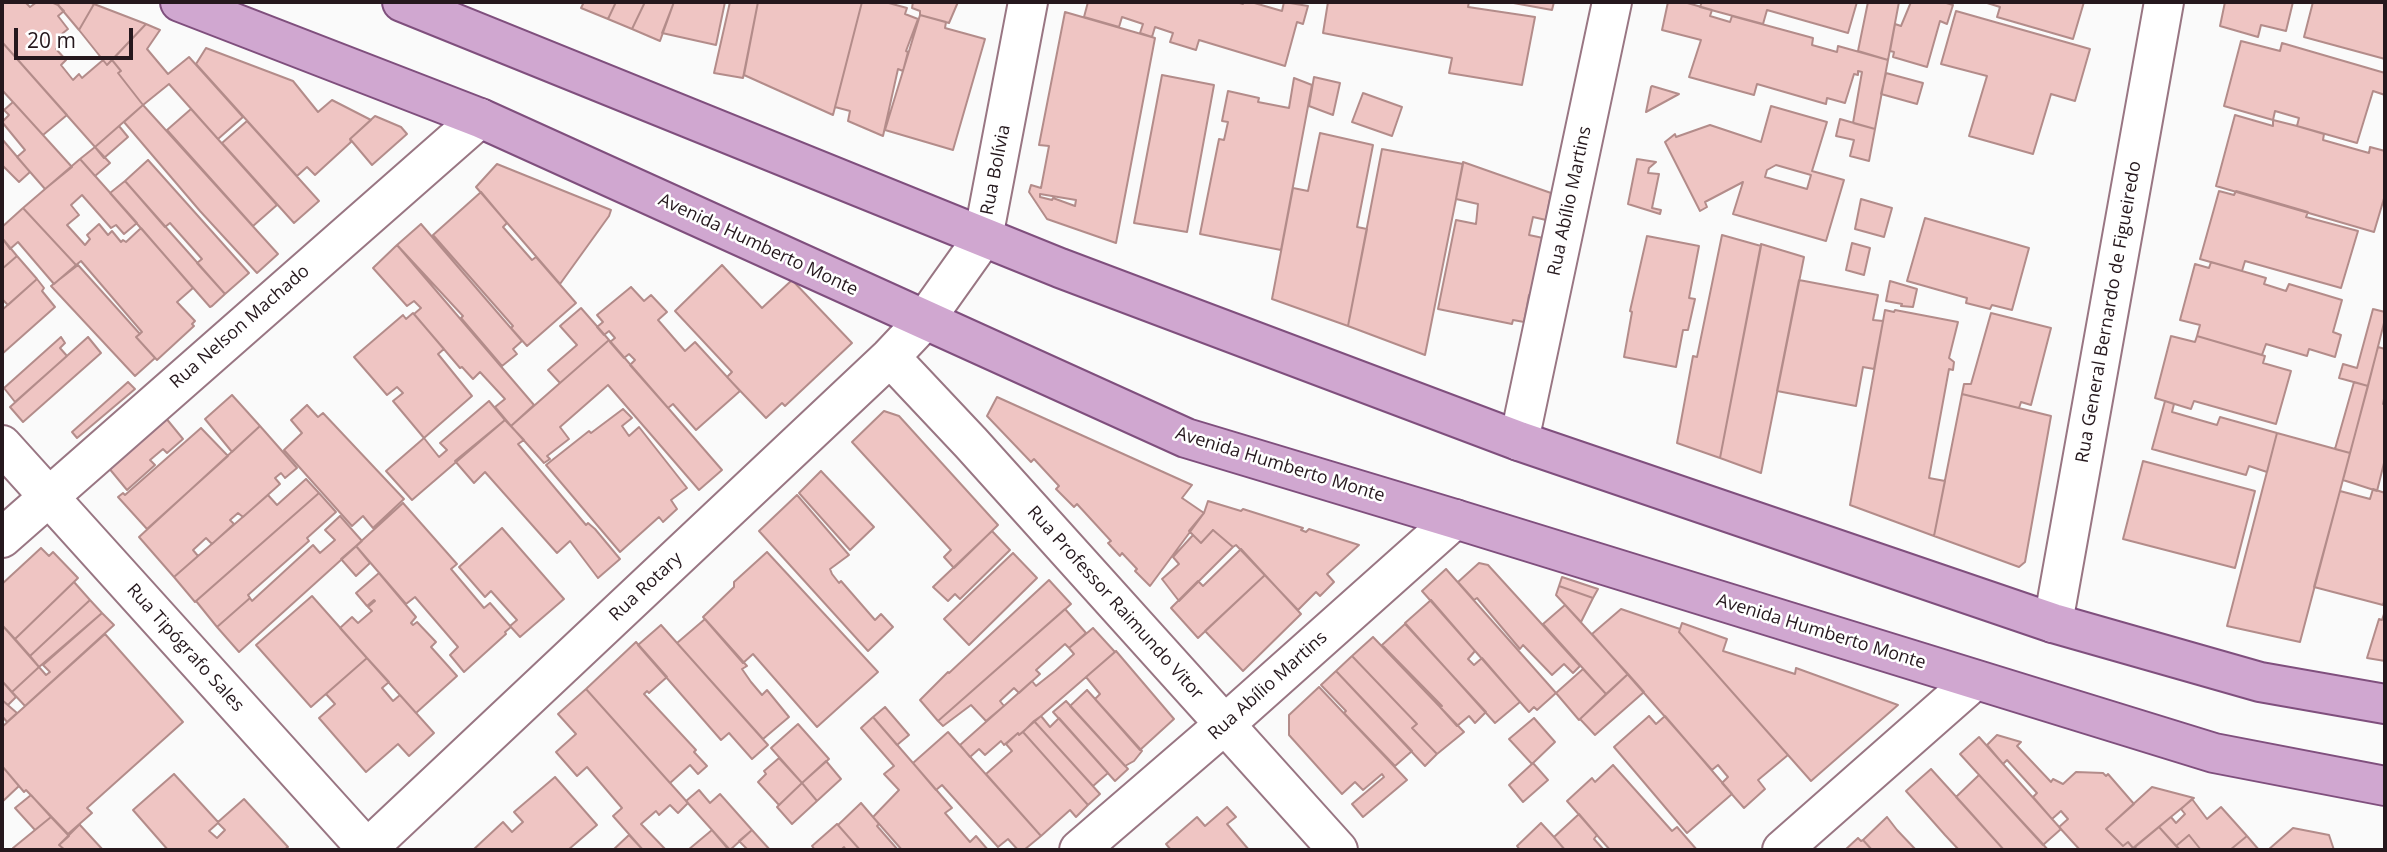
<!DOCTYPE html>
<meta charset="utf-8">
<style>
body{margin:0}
#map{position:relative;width:2387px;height:852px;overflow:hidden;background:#fafafa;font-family:"Open Sans",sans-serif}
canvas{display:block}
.frame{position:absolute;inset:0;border:4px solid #25181d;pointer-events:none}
.scale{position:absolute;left:14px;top:28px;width:119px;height:32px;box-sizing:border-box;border:4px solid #25181d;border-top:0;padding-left:9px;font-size:21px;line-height:24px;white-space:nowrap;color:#25181d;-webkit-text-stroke:5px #fff;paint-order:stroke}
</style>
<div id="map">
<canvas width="2387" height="852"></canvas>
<div class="frame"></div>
<div class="scale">20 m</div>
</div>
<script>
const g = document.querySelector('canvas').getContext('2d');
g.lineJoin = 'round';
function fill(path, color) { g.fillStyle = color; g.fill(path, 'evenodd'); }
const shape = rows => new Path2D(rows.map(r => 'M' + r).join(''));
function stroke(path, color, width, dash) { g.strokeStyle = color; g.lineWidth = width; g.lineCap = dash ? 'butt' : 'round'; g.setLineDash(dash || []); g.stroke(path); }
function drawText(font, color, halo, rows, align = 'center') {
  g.font = font + ' "Open Sans",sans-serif'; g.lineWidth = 5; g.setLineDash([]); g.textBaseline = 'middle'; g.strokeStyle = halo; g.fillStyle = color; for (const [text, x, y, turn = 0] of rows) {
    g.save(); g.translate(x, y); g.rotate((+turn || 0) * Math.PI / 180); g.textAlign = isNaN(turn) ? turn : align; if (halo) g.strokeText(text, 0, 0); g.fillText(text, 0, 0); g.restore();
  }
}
const building = shape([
 [2,2,25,2,30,7,37,2,51,2,58,5,64,11,58,16,68,29,58,37,63,43,56,49,66,60,61,65,73,80,79,74,82,78,103,60,107,65,112,60,121,71,118,73,143,105,95,147,2,42,2,2],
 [60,2,89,2,94,4,79,30,58,5,60,2],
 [584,2,616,2,608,19,581,8,584,2],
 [616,2,645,2,632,29,608,19,616,2],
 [645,2,674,2,660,41,632,29,645,2],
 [674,2,725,2,716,45,662,33,674,2],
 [730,2,758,2,743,78,714,73,730,2],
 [758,2,862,2,833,115,744,75,758,2],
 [862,2,885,2,907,8,905,14,918,19,906,51,908,52,903,71,898,69,883,136,848,121,850,111,835,107,862,2],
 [913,2,958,2,949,23,920,15,920,11,912,8,913,2],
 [1088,2,1236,2,1243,4,1243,2,1251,2,1282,11,1284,2,1308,6,1303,24,1297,22,1285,66,1199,40,1196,50,1170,42,1173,33,1155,27,1152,37,1140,33,1143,24,1122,17,1119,27,1084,17,1088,2],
 [1328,2,1469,2,1468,7,1535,17,1522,85,1449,73,1452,58,1323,33,1328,2],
 [1508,2,1554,2,1552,10,1508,2],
 [1668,2,1684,2,1712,10,1710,16,1730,22,1732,16,1813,38,1812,45,1837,52,1838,46,1888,60,1875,129,1853,123,1862,72,1858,71,1858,75,1854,74,1845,103,1827,98,1826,104,1757,84,1754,95,1689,77,1701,40,1662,30,1668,2],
 [1702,2,1857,2,1848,33,1767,10,1763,24,1700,7,1702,2],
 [1868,2,1899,2,1888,60,1858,51,1868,2],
 [1911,2,1943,2,1953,5,1947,24,1940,21,1927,67,1893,57,1894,52,1890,51,1895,24,1901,26,1911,2],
 [1984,2,2084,2,2073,39,1997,17,2000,7,1984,2],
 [2225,2,2293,2,2286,31,2261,25,2258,37,2220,26,2225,2],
 [2313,2,2385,2,2385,59,2304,37,2313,2],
 [94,4,146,24,107,65,79,30,94,4],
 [1956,11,2090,49,2075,101,2051,94,2033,154,1969,136,1987,76,1941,64,1956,11],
 [1065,12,1155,38,1116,243,1047,219,1029,192,1031,185,1041,188,1049,146,1039,145,1065,12],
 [1040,194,1076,200,1075,206,1053,198,1052,200,1040,197,1040,194],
 [920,15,946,22,945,28,985,39,953,150,885,130,920,15],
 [146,24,160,30,147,49,168,74,189,57,243,117,218,139,169,84,143,105,118,73,121,71,112,60,146,24],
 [2241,41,2280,51,2282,43,2385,73,2385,95,2373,91,2357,143,2297,126,2299,118,2275,111,2273,120,2224,106,2241,41],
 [2,42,67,115,43,135,2,90,2,42],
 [206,48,293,81,318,112,332,100,371,120,350,139,351,142,315,175,307,167,297,176,196,64,206,48],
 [1886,73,1923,83,1917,104,1881,94,1886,73],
 [1162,75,1214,85,1187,232,1134,223,1162,75],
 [1314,77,1340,83,1333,115,1309,106,1314,77],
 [1294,78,1312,85,1281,250,1200,234,1219,139,1224,140,1228,122,1222,121,1228,91,1259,98,1258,102,1289,108,1294,78],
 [1651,87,1652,86,1679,94,1646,112,1651,87],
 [1363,93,1402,107,1392,136,1352,122,1363,93],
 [13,102,72,167,45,189,17,157,25,150,2,122,9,115,4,110,13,102],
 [143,105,278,254,257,273,200,211,124,122,143,105],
 [1771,106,1827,122,1812,171,1844,180,1826,241,1733,214,1743,182,1705,202,1707,207,1700,211,1665,142,1675,134,1676,137,1710,125,1761,142,1771,106],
 [1776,165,1811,175,1807,189,1765,177,1767,170,1776,165],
 [191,109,277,205,253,226,167,130,191,109],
 [2235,115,2273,126,2273,120,2297,126,2324,134,2323,140,2369,153,2370,147,2385,151,2385,195,2374,232,2216,186,2235,115],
 [375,116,401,127,407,134,372,165,350,139,375,116],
 [1840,119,1875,129,1869,161,1850,156,1854,140,1836,136,1840,119],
 [247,121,319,201,294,223,222,143,247,121],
 [119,126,128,137,104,158,95,147,119,126],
 [1320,133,1373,145,1357,227,1367,229,1348,326,1272,299,1293,188,1308,191,1320,133],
 [2,139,30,172,19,182,2,165,2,139],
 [95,147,110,163,95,176,80,159,95,147],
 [1382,149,1463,164,1425,355,1348,326,1382,149],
 [80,159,137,223,124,234,116,225,111,228,82,195,71,205,79,215,67,225,85,245,90,239,87,235,99,224,108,235,112,231,121,242,123,240,126,242,141,228,193,288,177,302,195,321,192,324,194,326,157,360,136,337,142,332,81,261,76,265,23,208,80,159],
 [1637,159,1656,162,1649,168,1648,173,1659,174,1652,208,1661,210,1660,214,1628,204,1637,159],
 [148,160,249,273,225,294,197,263,202,259,170,223,165,227,125,181,148,160],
 [1463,162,1551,193,1546,220,1533,217,1529,235,1543,238,1533,295,1529,295,1524,322,1513,320,1512,324,1438,309,1456,220,1476,224,1478,204,1456,199,1463,162],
 [497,164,611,210,609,216,560,284,476,187,497,164],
 [125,181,225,294,212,306,210,307,110,193,125,181],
 [2219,191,2234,195,2236,191,2308,212,2306,217,2358,231,2341,288,2245,261,2242,271,2200,259,2219,191],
 [481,192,507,223,503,227,532,260,536,257,576,303,527,346,511,328,513,326,433,235,481,192],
 [1861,199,1892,208,1884,237,1855,229,1861,199],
 [23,208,76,265,54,284,18,242,10,249,2,238,2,227,23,208],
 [1925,218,2029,248,2012,310,1992,305,1990,309,1966,303,1967,298,1907,281,1925,218],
 [421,224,522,341,513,349,517,354,502,366,461,318,463,316,397,245,421,224],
 [1722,235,1761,246,1720,458,1677,443,1693,356,1697,357,1722,235],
 [1647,236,1699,246,1689,298,1695,299,1688,330,1683,330,1676,367,1624,357,1632,312,1630,311,1647,236],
 [2,238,17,256,2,269,2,238],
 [1852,243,1870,248,1864,275,1846,270,1852,243],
 [1761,244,1804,257,1761,473,1720,458,1761,244],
 [397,245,534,405,511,426,495,407,505,399,480,372,473,379,462,367,460,368,414,314,421,308,414,301,407,306,373,268,397,245],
 [17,256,37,279,8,305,2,299,2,269,17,256],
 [2211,262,2266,278,2264,284,2286,291,2289,284,2342,300,2333,332,2341,335,2335,357,2309,349,2307,356,2266,344,2262,355,2197,336,2200,325,2180,320,2195,264,2209,268,2211,262],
 [78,265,140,334,136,337,155,358,135,376,51,286,78,265],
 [722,265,762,308,792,280,852,343,785,406,782,403,766,418,727,377,732,372,675,311,722,265],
 [37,279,44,288,42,291,55,307,2,354,2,310,37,279],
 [1799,280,1878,295,1873,320,1883,321,1874,369,1863,367,1856,406,1777,391,1799,280],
 [1890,281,1917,289,1913,307,1901,306,1902,304,1886,301,1890,281],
 [631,287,644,301,651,295,667,312,658,320,685,351,695,342,740,391,696,430,673,404,668,408,630,365,635,360,629,354,624,358,610,342,615,338,609,331,604,335,597,327,603,322,597,315,631,287],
 [581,308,609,340,560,383,548,370,577,345,560,326,581,308],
 [2373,309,2385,312,2385,319,2368,386,2339,378,2343,364,2357,368,2373,309],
 [1885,310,1894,312,1895,310,1958,322,1949,358,1954,362,1953,370,1949,369,1929,478,1945,481,1934,536,1850,505,1885,310],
 [413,313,444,349,438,354,472,396,424,438,393,401,403,393,397,387,387,395,354,357,403,315,406,319,413,313],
 [1991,313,2051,328,2031,405,2021,402,2019,408,1962,394,1964,384,1971,384,1991,313],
 [2171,336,2195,342,2197,336,2265,356,2263,363,2291,371,2276,424,2194,401,2191,409,2155,398,2171,336],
 [61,337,65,343,60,348,67,356,15,402,4,388,61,337],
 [88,337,101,353,23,422,10,407,88,337],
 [609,340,722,470,699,490,608,385,560,427,569,439,547,456,550,459,544,463,511,426,609,340],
 [2378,347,2385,349,2385,394,2383,404,2385,404,2385,459,2377,491,2343,480,2378,347],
 [128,382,135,389,77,438,72,432,128,382],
 [2354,382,2368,386,2350,453,2335,449,2354,382],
 [1962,394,2051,416,2025,562,2019,567,1934,536,1962,394],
 [232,395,260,426,232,452,205,419,232,395],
 [997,397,1192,485,1182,498,1204,513,1150,586,1135,571,1137,569,1122,553,1120,556,1108,543,1111,541,1077,504,1074,507,1056,489,1059,486,1034,459,1031,462,987,416,997,397],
 [489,401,505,420,412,500,386,471,424,438,439,457,447,450,440,443,489,401],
 [2165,401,2174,404,2172,412,2217,425,2220,417,2277,433,2267,472,2249,466,2246,475,2152,449,2165,401],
 [307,405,318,417,323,413,404,499,373,528,363,516,352,526,284,450,302,433,291,420,307,405],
 [623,409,632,418,622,426,629,436,639,427,687,488,671,500,677,509,663,522,659,517,620,552,546,465,589,431,591,433,623,409],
 [884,411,899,416,998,525,954,568,944,557,951,550,852,442,884,411],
 [165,417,183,439,167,453,163,449,150,460,155,465,127,490,108,467,165,417],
 [505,420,524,440,518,444,586,525,588,523,595,529,620,559,598,578,570,541,557,553,485,472,474,483,455,461,505,420],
 [260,426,297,468,285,478,281,473,275,478,280,484,243,517,238,513,230,520,234,524,212,544,206,538,193,550,198,556,174,577,139,537,260,426],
 [201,428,228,456,147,529,118,497,123,493,125,495,201,428],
 [2277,433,2350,453,2300,642,2227,626,2277,433],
 [2143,461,2255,491,2235,568,2123,539,2143,461],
 [821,471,874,527,850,550,799,493,821,471],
 [306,479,319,493,195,602,174,577,268,495,277,505,306,479],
 [2373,489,2385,493,2385,598,2383,605,2314,587,2340,491,2370,499,2373,489],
 [319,493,336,512,307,538,309,541,248,595,250,598,217,627,196,601,319,493],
 [797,495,849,555,830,569,832,574,839,583,841,581,875,620,881,614,893,627,868,651,759,531,797,495],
 [1208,501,1241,511,1243,509,1303,528,1301,530,1306,532,1309,529,1359,545,1327,574,1334,582,1320,596,1316,592,1298,610,1236,545,1233,547,1213,530,1201,543,1189,531,1204,513,1208,501],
 [403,503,457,564,451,569,484,608,490,603,511,627,505,632,506,634,464,672,450,655,458,647,415,597,406,604,356,546,403,503],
 [340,516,362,541,239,652,217,627,250,598,252,601,313,545,320,553,335,540,325,530,340,516],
 [502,528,564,599,520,637,510,626,517,620,491,591,485,597,459,567,502,528],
 [1213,530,1233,547,1179,601,1162,579,1179,564,1173,557,1193,535,1201,543,1213,530],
 [992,531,1010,550,960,599,955,594,948,601,933,587,992,531],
 [356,546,370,563,356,576,341,559,356,546],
 [41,548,49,556,53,552,78,578,15,639,2,625,2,584,41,548],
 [1241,549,1265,575,1198,638,1171,608,1198,581,1203,586,1241,549],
 [767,552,878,672,817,727,753,654,743,663,703,617,734,587,734,582,767,552],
 [1013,553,1037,578,969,645,944,619,1013,553],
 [1479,563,1488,565,1580,666,1573,673,1564,664,1552,675,1523,645,1520,649,1477,598,1474,600,1458,582,1479,563],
 [1446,569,1556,693,1537,710,1534,707,1529,712,1422,591,1446,569],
 [379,573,416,617,411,623,413,625,417,622,436,642,431,647,457,676,416,713,340,628,352,617,358,623,372,611,368,607,375,601,374,600,367,606,356,593,379,573],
 [1265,575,1301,614,1243,671,1205,631,1265,575],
 [1562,577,1598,589,1593,598,1559,586,1562,577],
 [1049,580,1071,604,938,721,920,700,948,672,949,673,1049,580],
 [74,582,90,600,30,656,15,639,74,582],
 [1559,586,1593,598,1581,622,1556,595,1559,586],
 [312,596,367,658,311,707,256,645,312,596],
 [90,600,102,613,39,667,30,656,90,600],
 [1431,600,1475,651,1468,659,1474,665,1482,658,1520,702,1495,723,1405,623,1431,600],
 [1565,605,1628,674,1606,694,1543,624,1565,605],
 [1065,609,1086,633,1069,648,1065,644,1036,670,1040,674,1019,693,1014,688,1000,701,1004,706,986,721,971,705,943,726,938,721,1065,609],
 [1621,609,1680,629,1679,632,1788,755,1758,780,1765,789,1744,808,1722,783,1728,777,1718,765,1712,770,1592,634,1621,609],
 [2385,611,2385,661,2367,658,2379,619,2382,620,2385,611],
 [102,613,114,625,25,706,12,692,39,667,46,675,50,672,43,665,102,613],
 [705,619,747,666,742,669,751,682,762,695,767,690,789,717,763,739,677,643,705,619],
 [1682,623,1727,639,1723,651,1795,674,1796,668,1898,705,1811,781,1679,632,1682,623],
 [1405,624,1486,712,1475,723,1469,716,1457,726,1440,707,1442,706,1382,645,1405,624],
 [2,625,39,667,12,692,2,681,2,625],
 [661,625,768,745,752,759,729,733,721,740,638,645,661,625],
 [1093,628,1115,652,1019,735,1018,733,1004,745,1001,741,985,755,979,749,970,757,960,745,1032,681,1036,686,1055,671,1074,654,1069,648,1093,628],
 [105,634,183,722,87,808,92,813,68,834,26,790,24,792,2,766,2,727,105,634],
 [1373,637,1464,732,1437,754,1412,728,1417,724,1352,656,1373,637],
 [636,642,667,677,649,693,647,691,644,694,696,750,694,752,707,766,698,774,690,765,670,783,586,689,636,642],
 [1116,651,1174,719,1140,750,1095,699,1100,694,1086,677,1116,651],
 [1352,656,1417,724,1412,728,1437,754,1425,766,1336,671,1352,656],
 [367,658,389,682,382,688,393,701,400,695,434,733,409,756,398,744,366,772,319,718,335,704,326,694,367,658],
 [1583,669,1606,694,1579,720,1556,693,1583,669],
 [1336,671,1412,751,1395,766,1344,713,1346,711,1321,685,1336,671],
 [1628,674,1644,692,1595,735,1580,719,1628,674],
 [2,681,16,697,8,705,2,700,2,681],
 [1319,687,1407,780,1363,817,1352,804,1384,777,1382,774,1363,790,1355,782,1342,794,1289,735,1289,715,1319,687],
 [586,689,688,803,678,813,670,805,659,815,656,811,641,824,666,850,643,850,613,816,622,808,587,767,577,776,556,752,576,734,558,714,586,689],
 [1087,690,1142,751,1134,761,1125,766,1070,706,1087,690],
 [2,700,17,713,7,722,2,716,2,700],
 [1066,701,1128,769,1115,781,1053,712,1066,701],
 [885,707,909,735,897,745,873,717,885,707],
 [1041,716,1050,727,1059,718,1108,773,1093,786,1034,721,1041,716],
 [1649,716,1656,724,1665,716,1732,794,1687,833,1614,747,1649,716],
 [873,717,952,808,945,813,970,842,976,836,988,850,902,850,873,817,899,790,884,774,894,766,861,728,873,717],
 [1534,718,1555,742,1532,764,1509,739,1534,718],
 [1034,721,1100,794,1088,805,1023,732,1034,721],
 [798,724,829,759,802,783,771,748,798,724],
 [948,732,1041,836,1024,850,1018,850,1008,839,998,847,942,785,936,790,913,763,948,732],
 [1023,732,1088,805,1076,817,1070,810,1041,836,986,774,1012,751,1006,744,1018,733,1019,735,1023,732],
 [1997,735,2021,742,2017,746,2051,782,2053,779,2063,784,2076,772,2103,773,2106,776,2108,774,2134,804,2106,829,2123,846,2128,842,2133,848,2130,850,2080,850,2059,827,2068,819,2061,811,2052,819,2033,797,2037,793,2007,760,2003,764,1987,745,1997,735],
 [1979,737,2061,829,2043,845,1960,754,1979,737],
 [779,758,802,783,779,805,758,782,766,774,764,771,779,758],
 [826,761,841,779,817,801,802,783,826,761],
 [1533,763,1548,780,1523,802,1509,785,1533,763],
 [1613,765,1672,831,1677,827,1697,850,1610,850,1567,801,1592,778,1595,782,1613,765],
 [2,766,19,786,2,802,2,766],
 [1931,769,1970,812,2004,850,1959,850,1945,835,1906,791,1931,769],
 [174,774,218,822,244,799,288,847,284,850,168,850,133,810,174,774],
 [218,823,225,830,217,838,209,831,218,823],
 [1979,775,2041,842,2048,850,2004,850,1956,797,1979,775],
 [555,777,597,825,568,850,473,850,503,822,512,832,523,822,514,812,555,777],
 [802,783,817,801,792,824,777,807,802,783],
 [2152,787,2194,798,2133,848,2128,842,2123,846,2106,829,2152,787],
 [699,790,710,803,720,794,752,830,730,850,686,801,699,790],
 [31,795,51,817,35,830,15,808,31,795],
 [2192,799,2207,819,2221,807,2247,836,2230,850,2201,850,2189,835,2176,846,2159,827,2171,817,2176,823,2185,814,2181,809,2192,799],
 [861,803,879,824,877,826,898,850,860,850,838,825,861,803],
 [1227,807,1236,817,1227,824,1249,850,1171,850,1166,844,1197,817,1205,826,1227,807],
 [1579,814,1597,835,1594,839,1604,850,1565,850,1554,837,1579,814],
 [51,817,69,836,59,845,65,850,14,850,13,848,51,817],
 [1887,817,1897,830,1916,850,1872,850,1863,840,1887,817],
 [1541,823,1554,837,1565,850,1520,850,1517,846,1541,823],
 [80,824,80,825,103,850,65,850,59,845,80,824],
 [837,824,838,825,860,850,846,850,844,847,841,850,815,850,812,846,837,824],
 [2159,827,2180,850,2137,850,2135,847,2159,827],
 [2293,828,2329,835,2334,850,2268,850,2293,828],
 [712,830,729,850,688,850,712,830],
 [752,830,770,850,748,850,739,841,752,830],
 [629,835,643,850,613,850,629,835],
 [2189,835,2201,850,2180,850,2176,846,2189,835],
 [2247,836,2259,850,2230,850,2247,836],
 [1858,838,1861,841,1863,840,1872,850,1845,850,1858,838]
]);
const minor = shape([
 [890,357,971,443,1338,850],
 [1519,441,1612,2],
 [2,445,368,850],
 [2,538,480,118],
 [2053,623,2164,2],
 [366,850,890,357,924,321,983,238,1028,2],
 [1079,850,1224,725,1455,519],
 [1782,850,1975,680]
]);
const major = shape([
 [180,2,480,118,1186,438,1455,519,2214,753,2385,786],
 [402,2,1060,268,1519,441,2053,623,2260,682,2385,704]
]);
const streetNames = [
 ["Rua Bolívia",996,170,-79],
 ["Rua Abílio Martins",1570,201,-78],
 ["Avenida Humberto Monte",758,245,25],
 ["Rua General Bernardo de Figueiredo",2109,312,-80],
 ["Rua Nelson Machado",240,327,-41],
 ["Avenida Humberto Monte",1280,465,17],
 ["Rua Rotary",646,587,-43],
 ["Rua Professor Raimundo Vitor",1115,603,48],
 ["Avenida Humberto Monte",1821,632,17],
 ["Rua Tipógrafo Sales",185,648,48],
 ["Rua Abílio Martins",1268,686,-42]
];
fill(building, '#efc5c3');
stroke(building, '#b38c8a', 2);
stroke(minor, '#997683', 42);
stroke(major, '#7f4f7d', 42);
stroke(minor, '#fff', 38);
stroke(major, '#d0a7d0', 38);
drawText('18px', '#25181d', '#fff', streetNames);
</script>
